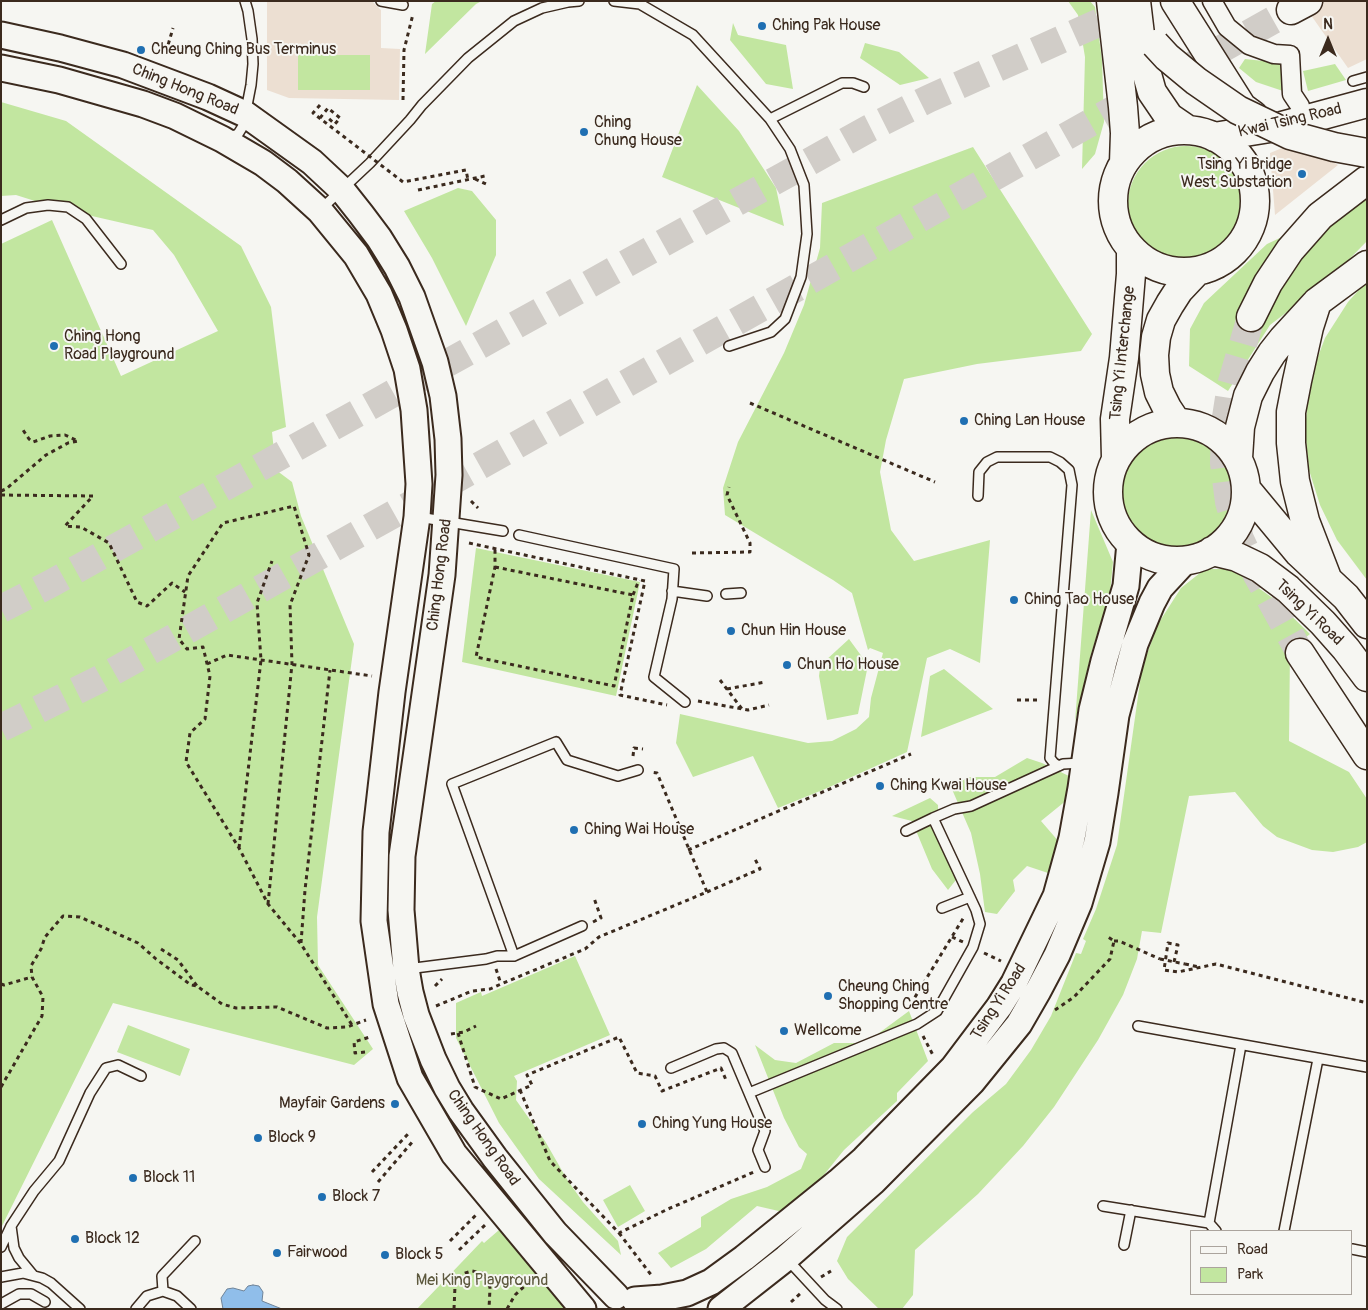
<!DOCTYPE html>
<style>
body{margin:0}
#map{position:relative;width:1368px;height:1310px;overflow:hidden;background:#f6f6f2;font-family:Pangolin,sans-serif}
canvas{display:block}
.frame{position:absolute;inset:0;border:2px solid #3b2a1e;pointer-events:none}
.legend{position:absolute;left:1190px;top:1230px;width:162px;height:65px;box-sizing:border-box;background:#f6f6f2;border:1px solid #aba49d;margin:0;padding:6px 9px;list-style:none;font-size:15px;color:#3b2a1e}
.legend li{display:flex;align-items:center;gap:10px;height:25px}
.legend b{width:25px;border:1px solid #aba49d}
.north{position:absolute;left:1303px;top:15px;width:50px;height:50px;-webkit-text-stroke:4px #f6f6f2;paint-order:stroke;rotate:0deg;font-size:14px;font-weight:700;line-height:20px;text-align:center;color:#3b2a1e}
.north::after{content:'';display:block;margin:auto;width:18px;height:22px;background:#3b2a1e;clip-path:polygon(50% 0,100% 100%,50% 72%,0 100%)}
</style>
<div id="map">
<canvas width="1368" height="1310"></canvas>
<div class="frame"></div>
<ul class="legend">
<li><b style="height:6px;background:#f6f6f2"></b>Road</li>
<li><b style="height:14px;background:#c2e6a0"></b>Park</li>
</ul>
<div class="north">N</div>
</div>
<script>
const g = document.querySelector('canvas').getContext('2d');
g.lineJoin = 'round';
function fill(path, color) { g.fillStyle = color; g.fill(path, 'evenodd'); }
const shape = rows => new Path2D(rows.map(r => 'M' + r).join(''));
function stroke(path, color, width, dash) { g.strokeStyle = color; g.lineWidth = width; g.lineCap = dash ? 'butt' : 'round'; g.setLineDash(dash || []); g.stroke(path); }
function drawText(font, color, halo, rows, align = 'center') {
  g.font = font + ' Pangolin,sans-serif'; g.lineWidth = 4; g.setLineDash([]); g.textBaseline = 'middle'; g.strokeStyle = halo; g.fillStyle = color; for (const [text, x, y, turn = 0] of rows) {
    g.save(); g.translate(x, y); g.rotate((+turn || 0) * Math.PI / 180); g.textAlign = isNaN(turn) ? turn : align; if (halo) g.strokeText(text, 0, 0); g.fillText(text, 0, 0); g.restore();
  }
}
const built = shape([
 [267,1,372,1,381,10,381,48,400,49,399,100,289,98,267,90],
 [1301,1,1367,1,1367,59,1348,68],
 [1299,141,1338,165,1275,215,1270,153]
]);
const green = shape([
 [436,1,482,1,476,4,425,54,432,4],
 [1068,1,1090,1,1095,7,1102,60,1104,122,1095,154,1082,169,1085,57,1078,15],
 [733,23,738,35,786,45,793,89,766,84,730,40],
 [865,43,899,52,929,78,900,85,860,58],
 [298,55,370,55,370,90,298,90],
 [1245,59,1282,63,1283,91,1256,82,1239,68],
 [1335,64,1346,80,1308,91,1303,71],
 [697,85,739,131,776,188,784,226,662,177],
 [1,102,66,121,241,246,271,307,286,427,272,432,276,470,292,482,301,516,354,644,317,917,318,965,373,1049,354,1065,113,1003,1,1228,1,244,52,220,121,376,218,331,174,255,153,230,57,208,16,195,1,196],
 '1128 204a58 58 0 1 1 116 0a58 58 0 1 1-116 0Z',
 [973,147,1092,334,1081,351,977,364,904,379,886,440,880,472,891,530,914,561,990,540,980,663,950,649,927,658,907,752,825,789,778,808,753,756,693,777,676,743,680,714,808,743,832,741,856,729,869,717,871,698,883,653,870,648,868,650,852,593,833,580,725,515,723,488,738,442,784,353,804,305,820,248,822,203],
 [458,188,472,191,496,220,496,255,466,326,432,258,404,211],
 [1363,199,1367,201,1367,241,1329,280,1270,325,1228,391,1189,366,1190,329,1204,303,1267,244],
 [1367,281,1367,580,1337,540,1320,505,1309,470,1305,430,1309,387,1316,362,1325,338,1348,302],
 '1122 493a55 55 0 1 1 110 0a55 55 0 1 1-110 0Z',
 [1091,510,1113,562,1110,593,1091,654,1075,722],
 [476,548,640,582,616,696,462,662],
 [1205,569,1232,569,1274,599,1310,634,1290,650,1289,741,1349,772,1367,799,1367,842,1358,847,1333,852,1312,850,1277,837,1263,826,1235,792,1189,796,1161,933,1142,931,1137,959,1123,995,1098,1040,1054,1107,1023,1146,978,1194,915,1250,913,1295,902,1309,879,1309,848,1279,837,1261,847,1237,973,1112,1006,1084,1031,1050,1051,1016,1076,953,1081,954,1086,941,1083,939,1096,909,1117,845,1142,668,1158,624,1181,588],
 [849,639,868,665,858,714,827,720,819,676,820,668,825,661],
 [944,669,993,709,921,737,930,676],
 [1027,758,1042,763,1071,777,1073,795,1041,821,1060,843,1054,875,1027,866,1013,880,1015,891,997,914,985,912,980,874,971,833,951,787,969,777,995,777],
 [930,798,938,805,939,845,963,871,948,890,932,869,912,821,892,816],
 [575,956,610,1035,514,1076,517,1081,516,1100,545,1141,568,1181,583,1202,618,1241,621,1255,539,1179,499,1123,456,1038,456,1003,481,992,482,996],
 [909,1011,928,1061,897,1093,897,1101,844,1150,823,1176,783,1212,757,1206,706,1249,671,1268,658,1253,701,1227,701,1217,731,1199,767,1187,801,1169,807,1154,799,1147,784,1118,755,1045,775,1060,796,1063,834,1043,861,1043,875,1036],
 [128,1025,190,1049,180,1076,117,1052],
 [630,1185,645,1211,618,1227,603,1200],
 [499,1230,570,1303,572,1309,417,1309,482,1241,484,1243]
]);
const water = shape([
 [253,1285,259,1286,263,1292,262,1301,282,1309,223,1309,221,1298,227,1289,233,1288,244,1291,248,1286,253,1285]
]);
const primaryTunnel = shape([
 [1251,317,1231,385,1225,424,1224,463,1229,502,1240,539,1257,575,1300,653]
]);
const highwayTunnel = shape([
 [1,609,52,583,870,128,928,99,1134,7],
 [1,728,100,679,1291,10]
]);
const path = shape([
 [166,52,173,28],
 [403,100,404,50,413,14],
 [320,118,328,108,340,118,335,124,327,117],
 [475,179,486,184],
 [418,190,485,176],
 [750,403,935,482],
 [1,491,6,489,46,455,68,443,78,441,65,435,50,436,33,442,29,439,21,427],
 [1,495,93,496,65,526,81,527,109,543,137,602,147,606,172,583,185,592],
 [471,501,478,508],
 [469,543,645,581,620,695,667,705],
 [692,553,750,552,750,543,727,495,729,487],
 [495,567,633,595,614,686,476,657,495,567,495,548],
 [633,595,639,580],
 [207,664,227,655,372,676],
 [720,680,742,709],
 [727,689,765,682],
 [1017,700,1041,700],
 [698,701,748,710,769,705],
 [633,756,634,748,643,749],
 [239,848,261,660,257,603,272,561],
 [688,850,911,754],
 [707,892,760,869,754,857],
 [268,904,292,664,290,605,309,555,294,506,223,523,188,576,179,639,187,649,203,647,210,676,205,719,190,733,186,762,239,848,268,904,301,944,352,1025],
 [593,922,601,918,594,898],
 [952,937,963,942],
 [1114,941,1119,941,1160,959],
 [301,943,305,890,330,670],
 [161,949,178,960,197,986],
 [984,953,1001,961],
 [1174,962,1178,945,1168,943,1164,970,1178,972,1216,964,1367,1003],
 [1185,964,1199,967],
 [496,969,501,984],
 [1,984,4,985,32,977],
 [435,986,442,979],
 [922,1005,912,1002,964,917],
 [436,1006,472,991,490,989,501,984,585,949,599,937,707,892,657,773,650,772],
 [1055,1010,1074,997,1110,959,1114,941,1108,937],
 [458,1033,475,1087,501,1099,532,1085,527,1075,619,1037,637,1073,655,1076,662,1091,721,1068,726,1080],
 [451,1034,464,1032,476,1026],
 [923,1036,934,1057],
 [365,1052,355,1053,354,1042,370,1037],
 [1,1087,42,1016,43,997,32,977,31,966,41,949,45,937,63,916,80,917,138,943,156,959,191,985,197,986,222,1004,236,1008,277,1007,327,1028,347,1027,366,1020],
 [520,1090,550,1161,619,1233,668,1209,754,1172],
 [372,1172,408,1134],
 [378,1182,414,1140],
 [619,1233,652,1276],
 [450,1241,476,1215],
 [459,1250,485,1225],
 [821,1277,831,1271],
 [791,1302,801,1293],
 [454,1309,455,1286,457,1280,462,1274,472,1271,482,1273,488,1280,490,1288,489,1309],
 [507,1309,515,1295,532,1279]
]);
const lane = shape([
 [381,1,403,5],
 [614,1,640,4,693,35,770,119,790,149,804,185,807,234,801,277,785,319,771,332,729,346],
 [1353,81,1367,77],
 [770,119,842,83,853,83,864,87],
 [227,138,238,134,243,126,251,85,253,64,252,39,248,11,245,1],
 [320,210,370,163,410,120,422,105,468,58,514,21,542,8,568,2,579,1],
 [1,220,26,208,48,205,68,207,86,219,121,264],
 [978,496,979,472,987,462,997,457,1050,457,1060,462,1069,470,1072,485,1050,758,1054,763,1059,766],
 [419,517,503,531],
 [519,535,674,569,672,599,654,677,685,702],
 [672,591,707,596],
 [726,594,741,593],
 [906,831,933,818],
 [942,908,970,897],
 [514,956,452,784,556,742,567,760,618,776,638,770],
 [407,969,486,959,497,956,514,956,582,926],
 [1138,1026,1367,1067],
 [671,1068,716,1049,724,1048,732,1053,765,1131,758,1150,765,1167],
 [749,1093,917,1024,937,1011,973,947,980,924,976,910,933,818,954,809,971,806,1063,764,1082,763],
 [1103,1206,1209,1223,1216,1231],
 [1209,1223,1241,1045],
 [11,1226,14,1248,19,1258,33,1275],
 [1284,1231,1318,1059],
 [1124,1245,1131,1210],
 [1,1247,11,1226,34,1191,59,1161,90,1093,106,1068,118,1065,141,1076],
 [1352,1249,1367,1252],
 [786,1258,825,1300,837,1309],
 [1,1277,23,1273,42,1278,51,1283,80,1309],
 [163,1291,162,1276,195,1241],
 [1,1304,19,1294,31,1294,45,1302],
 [136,1309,147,1296,163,1291,177,1296,191,1309]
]);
const street = shape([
 [1212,1,1227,27,1249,45,1274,54,1290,55,1292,94,1300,106]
]);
const secondary = shape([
 [1,35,60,48,123,65,208,97,245,114,312,162,342,190,361,214,379,238,397,267,412,297,435,362,443,396,448,439,449,475,442,575,402,856,401,910,406,969,410,992,416,1015,433,1059,447,1088,461,1111,495,1158,555,1233,616,1296],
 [1,68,59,80,143,104,175,116,222,139,263,163,287,181,320,211,356,255,379,294,394,330,407,369,414,410,419,484,417,517,392,692,376,832,374,921,386,1004,410,1078,454,1154,583,1309],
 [635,1300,662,1298,687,1293,711,1282,744,1258,838,1182,864,1159,953,1068,999,1007,1014,983,1056,896,1072,838,1081,788,1092,710,1104,661,1126,586,1130,543],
 [721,1309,786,1258,874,1181,972,1082,1019,1024,1038,991,1057,955,1079,903,1097,842,1105,793,1116,715,1135,644,1152,603,1160,588,1186,560]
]);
const primary = shape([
 [1111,1,1123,107,1125,133,1124,163],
 [1136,1,1143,60,1152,92,1169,117,1188,130],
 [1175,1,1242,107,1253,115],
 '1113 201a71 71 0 1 1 142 0a71 71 0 1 1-142 0Z',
 [1214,137,1282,126,1367,103],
 [1317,302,1309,327,1297,381,1291,412,1291,443,1295,481,1305,521,1327,578],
 [1251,317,1268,283,1290,250,1320,216,1367,180],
 '1108 492a69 69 0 1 1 138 0a69 69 0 1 1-138 0Z',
 [1177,423,1167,408,1159,392,1155,374,1154,355,1156,337,1161,320,1170,304,1179,290,1197,271],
 [1116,458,1115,419,1124,358,1131,274,1131,249],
 [1238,458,1240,427,1248,396,1260,372,1272,353,1283,339,1317,302,1367,265],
 [1246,489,1299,553,1346,597,1367,624],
 [1212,551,1237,557,1260,568,1288,589,1323,623,1346,649,1367,677],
 [1300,653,1367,755]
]);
const highway = shape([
 [1291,10,1308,1]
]);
const pathBridge = shape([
 [320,105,313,113,403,182,466,170,468,180],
 [1160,959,1185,964]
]);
const primaryBridge = shape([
 [1155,44,1167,57,1196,81,1238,110,1290,135,1334,147,1367,153]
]);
const markers = [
 [762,26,5,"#1f6fb2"],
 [141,50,5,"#1f6fb2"],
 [584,132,5,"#1f6fb2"],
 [1302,174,5,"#1f6fb2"],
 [54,346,5,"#1f6fb2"],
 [964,421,5,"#1f6fb2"],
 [1014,600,5,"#1f6fb2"],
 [731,631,5,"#1f6fb2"],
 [787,665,5,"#1f6fb2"],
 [880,786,5,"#1f6fb2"],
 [574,830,5,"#1f6fb2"],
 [828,996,5,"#1f6fb2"],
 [784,1031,5,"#1f6fb2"],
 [395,1104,5,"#1f6fb2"],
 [642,1124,5,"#1f6fb2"],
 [258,1138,5,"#1f6fb2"],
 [133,1178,5,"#1f6fb2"],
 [322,1197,5,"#1f6fb2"],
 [75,1239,5,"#1f6fb2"],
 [277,1253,5,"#1f6fb2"],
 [385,1255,5,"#1f6fb2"]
];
const poiNames = [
 ["Ching Pak House",772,26],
 ["Cheung Ching Bus Terminus",151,50],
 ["Ching",594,123],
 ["Chung House",594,141],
 ["Tsing Yi Bridge",1292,165,"right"],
 ["West Substation",1292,183,"right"],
 ["Ching Hong",64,337],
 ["Road Playground",64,355],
 ["Ching Lan House",974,421],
 ["Ching Tao House",1024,600],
 ["Chun Hin House",741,631],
 ["Chun Ho House",797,665],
 ["Ching Kwai House",890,786],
 ["Ching Wai House",584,830],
 ["Cheung Ching",838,987],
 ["Shopping Centre",838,1005],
 ["Wellcome",794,1031],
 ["Mayfair Gardens",385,1104,"right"],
 ["Ching Yung House",652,1124],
 ["Block 9",268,1138],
 ["Block 11",143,1178],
 ["Block 7",332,1197],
 ["Block 12",85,1239],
 ["Fairwood",287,1253],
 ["Block 5",395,1255]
];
const streetNames = [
 ["Ching Hong Road",185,90,22],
 ["Kwai Tsing Road",1290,121,-13],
 ["Tsing Yi Interchange",1123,353,-84],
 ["Ching Hong Road",440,575,-83],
 ["Tsing Yi Road",1309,613,44],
 ["Tsing Yi Road",999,1002,-57],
 ["Ching Hong Road",483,1138,55]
];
const parkNames = [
 ["Mei King Playground",482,1281]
];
fill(built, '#ecdfd2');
fill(green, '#c2e6a0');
fill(water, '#90beea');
stroke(water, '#6e8398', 1);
stroke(primaryTunnel, '#d1cdc8', 28, [28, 14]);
stroke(highwayTunnel, '#d1cdc8', 28, [28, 14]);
stroke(lane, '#3b2a1e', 12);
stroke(street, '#3b2a1e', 21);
stroke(secondary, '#3b2a1e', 29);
stroke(primary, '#3b2a1e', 31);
stroke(highway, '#3b2a1e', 31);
stroke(path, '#3b2a1e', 3, [4, 4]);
stroke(lane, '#f6f6f2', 9);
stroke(street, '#f6f6f2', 18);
stroke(secondary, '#f6f6f2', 25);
stroke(primary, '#f6f6f2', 28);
stroke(highway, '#f6f6f2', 28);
stroke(primaryBridge, '#3b2a1e', 31, []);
stroke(pathBridge, '#3b2a1e', 3, [4, 4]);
stroke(primaryBridge, '#f6f6f2', 28);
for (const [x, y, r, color] of markers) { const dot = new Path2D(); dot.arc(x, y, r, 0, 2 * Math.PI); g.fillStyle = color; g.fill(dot); stroke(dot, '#f6f6f2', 2); }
drawText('16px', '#3b2a1e', '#f6f6f2', poiNames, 'left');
drawText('16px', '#3b2a1e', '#f6f6f2', streetNames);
drawText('16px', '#5d593e', '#f6f6f2', parkNames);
</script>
